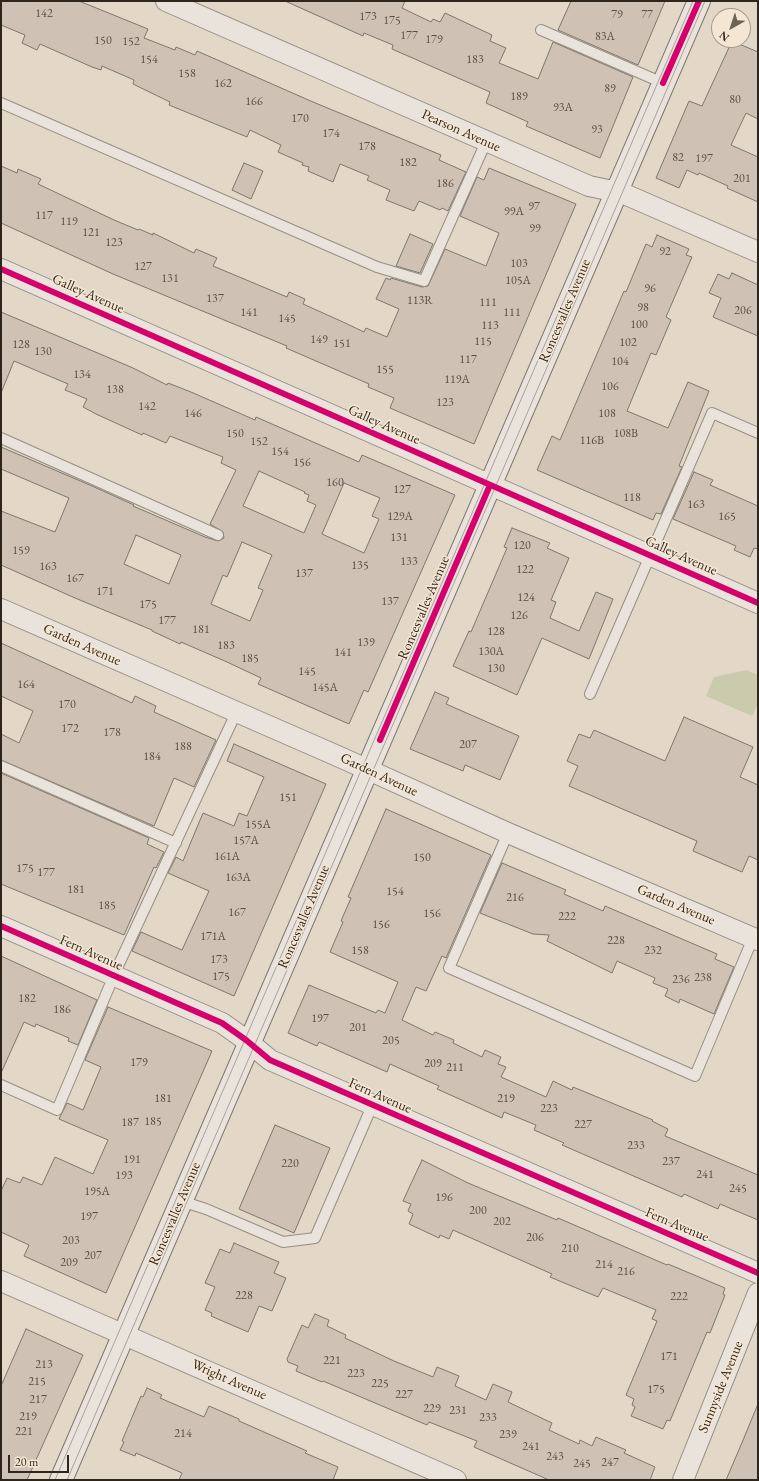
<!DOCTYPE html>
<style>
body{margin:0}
#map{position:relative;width:759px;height:1481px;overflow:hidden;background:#e3d8c8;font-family:"EB Garamond",serif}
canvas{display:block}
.frame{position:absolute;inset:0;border:2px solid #2e261d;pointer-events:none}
.north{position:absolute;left:711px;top:8px;width:40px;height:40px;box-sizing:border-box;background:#f5e6d3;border:1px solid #a5998a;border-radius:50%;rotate:219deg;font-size:11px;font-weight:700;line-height:16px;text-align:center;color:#2e261d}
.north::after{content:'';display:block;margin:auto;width:14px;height:18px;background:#6d6459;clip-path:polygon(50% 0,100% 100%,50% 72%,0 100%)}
.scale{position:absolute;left:8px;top:1455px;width:61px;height:18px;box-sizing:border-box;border:2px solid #2e261d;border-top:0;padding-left:5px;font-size:12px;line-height:14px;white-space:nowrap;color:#2e261d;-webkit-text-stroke:3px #f5e6d3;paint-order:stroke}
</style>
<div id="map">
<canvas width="759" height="1481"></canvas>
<div class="frame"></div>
<div class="north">N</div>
<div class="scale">20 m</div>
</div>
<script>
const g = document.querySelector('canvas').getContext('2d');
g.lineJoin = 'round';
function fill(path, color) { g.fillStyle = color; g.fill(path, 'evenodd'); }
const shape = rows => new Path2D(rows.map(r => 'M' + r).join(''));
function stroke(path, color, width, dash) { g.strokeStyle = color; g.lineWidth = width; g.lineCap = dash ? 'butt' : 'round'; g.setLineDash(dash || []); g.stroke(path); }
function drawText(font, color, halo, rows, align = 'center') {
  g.font = font + ' "EB Garamond",serif'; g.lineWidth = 3; g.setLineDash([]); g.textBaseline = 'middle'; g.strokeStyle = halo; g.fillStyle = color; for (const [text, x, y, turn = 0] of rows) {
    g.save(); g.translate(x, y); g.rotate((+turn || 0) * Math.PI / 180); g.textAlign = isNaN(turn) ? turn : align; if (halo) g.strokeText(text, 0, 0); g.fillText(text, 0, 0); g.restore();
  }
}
const green = shape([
 [746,670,758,675,758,704,752,716,706,696,714,677]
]);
const building = shape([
 [1,1,79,1,148,29,144,38,175,50,176,47,195,55,197,51,313,102,441,155,439,160,466,172,448,211,442,208,440,210,419,201,414,211,386,200,390,190,367,180,369,176,340,164,333,182,308,171,309,167,302,165,303,163,278,152,281,145,250,130,247,137,169,105,170,102,133,84,134,80,102,66,101,70,92,67,40,44,37,50,22,43,25,35,1,25,1,1],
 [285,1,405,1,402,8,431,22,433,19,440,22,445,13,492,35,490,41,506,48,499,63,538,79,553,42,633,77,600,158,526,126,528,122,486,103,490,92,392,49,393,45,364,33,363,36,285,1],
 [571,1,665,1,638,65,558,30,571,1],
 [732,41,758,52,758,119,746,113,731,145,758,157,758,202,727,188,728,186,699,173,698,175,687,170,679,188,656,178,689,101,702,106,732,41],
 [244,163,263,171,251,199,232,190,244,163],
 [1,166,17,173,18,169,41,179,38,184,114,220,138,230,139,229,153,235,153,233,194,253,196,249,217,258,213,266,287,297,289,292,305,299,303,304,343,322,364,332,366,328,387,337,399,309,376,299,386,278,390,280,391,278,422,287,428,286,445,249,486,266,499,233,460,216,477,177,484,180,489,168,576,204,474,444,390,408,394,398,368,387,369,384,286,348,287,346,113,274,1,223,1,166],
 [410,234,433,244,420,273,396,266,410,234],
 [657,235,689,249,686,255,692,257,669,310,666,317,671,320,656,355,651,353,627,411,668,428,688,382,709,391,679,466,682,467,661,514,656,513,653,520,537,470,552,436,560,440,624,291,626,292,646,244,652,247,657,235],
 [732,273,758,285,758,336,713,317,721,298,709,293,718,274,729,279,732,273],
 [1,312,133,368,167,385,168,383,191,392,255,420,256,417,359,462,362,455,455,495,368,692,364,690,349,724,258,684,261,678,227,662,181,642,180,644,152,631,152,630,75,598,1,565,1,511,55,532,69,498,1,469,1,447,92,486,134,505,133,506,205,537,218,541,224,538,223,532,210,524,236,470,221,463,223,457,170,436,166,443,143,433,142,435,96,414,83,407,87,399,65,390,68,384,14,361,1,393,1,312],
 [259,471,305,492,304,493,309,495,307,501,316,505,304,533,243,506,259,471],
 [344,483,380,498,372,516,379,519,364,553,322,534,344,483],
 [136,535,181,555,169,584,124,564,136,535],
 [242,542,272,555,258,588,263,590,250,621,211,604,223,575,227,577,242,542],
 [694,472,713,480,710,485,758,506,758,549,754,548,750,557,734,550,736,546,673,519,694,472],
 [512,528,550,543,547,548,569,558,551,600,556,602,550,618,579,631,596,592,613,599,589,659,542,638,517,695,453,666,469,631,471,632,507,548,504,547,512,528],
 [1,643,132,703,135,696,156,706,154,712,216,740,194,787,174,778,154,826,1,760,1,734,19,743,33,711,1,696,1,643],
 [435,692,449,698,446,704,519,736,500,780,465,765,463,771,410,749,435,692],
 [684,717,753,747,740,777,758,785,758,860,749,856,742,872,693,851,697,841,569,786,578,766,567,761,579,734,590,738,594,730,665,761,684,717],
 [234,744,326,784,234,996,132,951,141,932,182,950,209,891,168,873,176,857,183,861,203,813,234,826,239,813,247,816,264,777,227,761,234,744],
 [1,773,149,838,147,844,164,852,156,868,154,867,124,935,1,884,1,773],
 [386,809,491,855,446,958,442,956,426,991,416,987,402,1020,433,1035,435,1032,454,1040,453,1043,482,1057,485,1050,501,1057,498,1064,506,1067,501,1077,546,1097,553,1081,572,1090,573,1087,653,1120,652,1121,668,1129,665,1136,758,1175,758,1220,720,1204,718,1209,684,1194,682,1197,562,1145,564,1143,534,1130,536,1125,504,1112,502,1118,437,1089,439,1086,390,1064,387,1072,319,1042,317,1046,288,1033,309,985,376,1013,378,1010,385,1013,398,982,330,952,343,922,341,921,351,898,348,897,386,809],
 [502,863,566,890,564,894,603,911,605,906,717,954,715,959,734,967,714,1014,680,999,679,1003,665,996,668,989,653,983,655,978,617,961,612,973,547,941,549,935,533,934,480,913,502,863],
 [1,956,97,1000,78,1045,68,1041,69,1038,36,1024,35,1027,24,1022,1,1073,1,956],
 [108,1007,212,1051,106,1293,24,1256,29,1245,1,1232,1,1191,7,1178,20,1183,23,1177,42,1185,55,1157,93,1174,108,1140,59,1119,67,1103,83,1110,101,1067,85,1060,108,1007],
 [275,1125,330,1148,294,1233,239,1209,275,1125],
 [422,1160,468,1183,557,1220,558,1218,667,1265,668,1264,725,1288,723,1294,725,1295,710,1333,707,1332,670,1421,667,1420,663,1429,631,1416,635,1407,632,1405,634,1399,626,1395,657,1321,652,1319,656,1310,603,1288,598,1297,550,1277,552,1274,453,1230,449,1239,440,1235,439,1238,409,1224,413,1214,408,1211,411,1204,403,1201,422,1160],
 [234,1243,279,1262,274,1273,286,1278,272,1311,259,1306,248,1332,211,1316,212,1313,205,1310,215,1287,205,1283,220,1249,230,1253,234,1243],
 [315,1314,329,1320,327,1326,346,1335,345,1338,394,1361,433,1377,437,1367,459,1376,455,1386,486,1400,493,1384,512,1392,508,1402,552,1423,549,1430,579,1444,580,1440,592,1446,596,1437,626,1450,624,1453,655,1467,650,1480,549,1480,474,1447,477,1441,429,1422,427,1425,323,1381,322,1382,296,1371,298,1366,288,1362,287,1359,302,1325,308,1328,315,1314],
 [26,1329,83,1355,27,1480,1,1480,1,1386,26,1329],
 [147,1388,162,1395,160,1398,204,1417,209,1406,239,1419,239,1421,307,1451,305,1453,338,1467,333,1480,179,1480,182,1473,136,1453,135,1456,120,1450,124,1442,122,1441,141,1396,143,1397,147,1388],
 [758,1404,758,1480,726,1480,741,1445,758,1404]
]);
const lane = shape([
 [541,30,663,83],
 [1,103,377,267,424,281,486,142],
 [1,438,218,535],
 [590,694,712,413,758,433],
 [1,766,176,843],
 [508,833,449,968,695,1076,753,938],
 [1,1085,57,1110,118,966,236,713],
 [181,1201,206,1209,283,1242,315,1238,372,1106]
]);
const street = shape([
 [166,1,589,186,622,193,758,252],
 [1,269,758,603],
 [1,609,342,758,508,833,758,940],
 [1,926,222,1023,246,1040,270,1060,758,1273],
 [1,1281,456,1480],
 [683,1480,758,1293]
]);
const secondary = shape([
 [61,1480,699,1]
]);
const tram = shape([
 [55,1480,693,1],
 [67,1480,705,1]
]);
const cycleway = shape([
 [663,83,699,1],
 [1,269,758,603],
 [380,740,490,485],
 [1,926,222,1023,246,1040,270,1060,758,1273]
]);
const numberNames = [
 ["142",44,14],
 ["79",617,15],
 ["77",647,15],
 ["173",368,17],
 ["175",392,21],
 ["177",409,36],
 ["83A",605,37],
 ["179",434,40],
 ["150",103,41],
 ["152",131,42],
 ["154",149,60],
 ["183",475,60],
 ["158",187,74],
 ["162",223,84],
 ["89",610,89],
 ["189",519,97],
 ["80",735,100],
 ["166",254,102],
 ["93A",563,108],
 ["170",300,119],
 ["93",597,130],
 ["174",331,134],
 ["178",367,147],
 ["82",678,158],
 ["197",704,159],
 ["182",408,163],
 ["201",742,179],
 ["186",445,184],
 ["97",534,207],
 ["99A",514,212],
 ["117",44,216],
 ["119",69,222],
 ["99",535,229],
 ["121",91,233],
 ["123",114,243],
 ["92",665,252],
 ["103",519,264],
 ["127",143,267],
 ["131",170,279],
 ["105A",518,281],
 ["96",650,289],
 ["137",215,299],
 ["113R",420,301],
 ["111",488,303],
 ["98",643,308],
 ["206",743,311],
 ["141",249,313],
 ["111",512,313],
 ["145",287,319],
 ["100",639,325],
 ["113",490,326],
 ["149",319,340],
 ["115",483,342],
 ["102",628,343],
 ["151",342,344],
 ["128",21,345],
 ["130",43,352],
 ["117",468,360],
 ["104",620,362],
 ["155",385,370],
 ["134",82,375],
 ["119A",457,380],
 ["106",610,387],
 ["138",115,390],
 ["123",445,403],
 ["142",147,407],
 ["146",193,414],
 ["108",607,414],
 ["150",235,434],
 ["108B",626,434],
 ["116B",592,441],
 ["152",259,442],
 ["154",280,452],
 ["156",302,463],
 ["160",335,483],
 ["127",402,490],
 ["118",632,498],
 ["163",696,505],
 ["129A",400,517],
 ["165",727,517],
 ["131",399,538],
 ["120",522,546],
 ["159",21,551],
 ["133",409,562],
 ["135",360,566],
 ["163",48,567],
 ["122",525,570],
 ["137",304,574],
 ["167",75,579],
 ["171",105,592],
 ["124",526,598],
 ["137",390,602],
 ["175",148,605],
 ["126",519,616],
 ["177",167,621],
 ["181",201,630],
 ["128",496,632],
 ["139",366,643],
 ["183",226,646],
 ["130A",491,652],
 ["141",343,653],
 ["185",250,659],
 ["130",496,669],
 ["145",307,672],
 ["164",26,685],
 ["145A",325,688],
 ["170",67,705],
 ["172",70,729],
 ["178",112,733],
 ["207",468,745],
 ["188",183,747],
 ["184",152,757],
 ["151",288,798],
 ["155A",258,825],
 ["157A",246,841],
 ["161A",227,857],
 ["150",422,858],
 ["175",25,869],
 ["177",46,873],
 ["163A",238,878],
 ["181",76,890],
 ["154",395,892],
 ["216",515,898],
 ["185",107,906],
 ["167",237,913],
 ["156",432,914],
 ["222",567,917],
 ["156",381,925],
 ["171A",213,937],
 ["228",616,941],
 ["158",360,951],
 ["232",653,951],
 ["173",219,960],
 ["175",221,977],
 ["238",703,978],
 ["236",681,980],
 ["182",27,999],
 ["186",62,1010],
 ["197",320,1019],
 ["201",358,1028],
 ["205",391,1041],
 ["179",139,1063],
 ["209",433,1064],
 ["211",455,1068],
 ["181",163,1099],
 ["219",506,1099],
 ["223",549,1109],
 ["185",153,1122],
 ["187",130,1123],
 ["227",583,1125],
 ["233",636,1146],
 ["191",132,1160],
 ["237",671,1162],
 ["220",290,1164],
 ["241",705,1175],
 ["193",124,1176],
 ["245",738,1189],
 ["195A",97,1192],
 ["196",444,1198],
 ["200",478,1211],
 ["197",89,1217],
 ["202",502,1222],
 ["206",535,1238],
 ["203",71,1241],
 ["210",570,1249],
 ["207",93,1256],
 ["209",69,1263],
 ["214",604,1265],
 ["216",626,1272],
 ["228",244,1296],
 ["222",679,1297],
 ["171",669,1357],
 ["221",332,1361],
 ["213",44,1365],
 ["223",356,1374],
 ["215",37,1382],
 ["225",380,1384],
 ["175",656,1390],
 ["227",404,1395],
 ["217",38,1400],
 ["229",432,1409],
 ["231",458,1411],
 ["219",28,1417],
 ["233",488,1418],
 ["221",24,1432],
 ["214",183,1434],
 ["239",508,1435],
 ["241",531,1447],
 ["243",555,1457],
 ["247",610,1463],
 ["245",582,1464]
];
const streetNames = [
 ["Pearson Avenue",461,131,24],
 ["Galley Avenue",88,294,24],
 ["Roncesvalles Avenue",565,311,-67],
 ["Galley Avenue",384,425,24],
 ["Galley Avenue",681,556,24],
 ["Roncesvalles Avenue",424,608,-67],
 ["Garden Avenue",82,645,24],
 ["Garden Avenue",379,775,25],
 ["Garden Avenue",676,905,23],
 ["Roncesvalles Avenue",304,917,-67],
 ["Fern Avenue",91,953,24],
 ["Fern Avenue",380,1096,24],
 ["Roncesvalles Avenue",175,1214,-67],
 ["Fern Avenue",677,1225,23],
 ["Wright Avenue",229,1380,24],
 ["Sunnyside Avenue",721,1387,-68]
];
fill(green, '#c9cbac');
fill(building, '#d0c1b5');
stroke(building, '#7c766d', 1);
stroke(lane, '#958e84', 12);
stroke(street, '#958e84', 22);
stroke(secondary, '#7c766d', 24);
stroke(lane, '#e9e3db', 10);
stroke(street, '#e9e3db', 20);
stroke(secondary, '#e9e3db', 22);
stroke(tram, '#a7a29b', 1);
stroke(cycleway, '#d6006c', 6);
drawText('12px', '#584e44', null, numberNames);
drawText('14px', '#2e261d', '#f5e6d3', streetNames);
</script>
